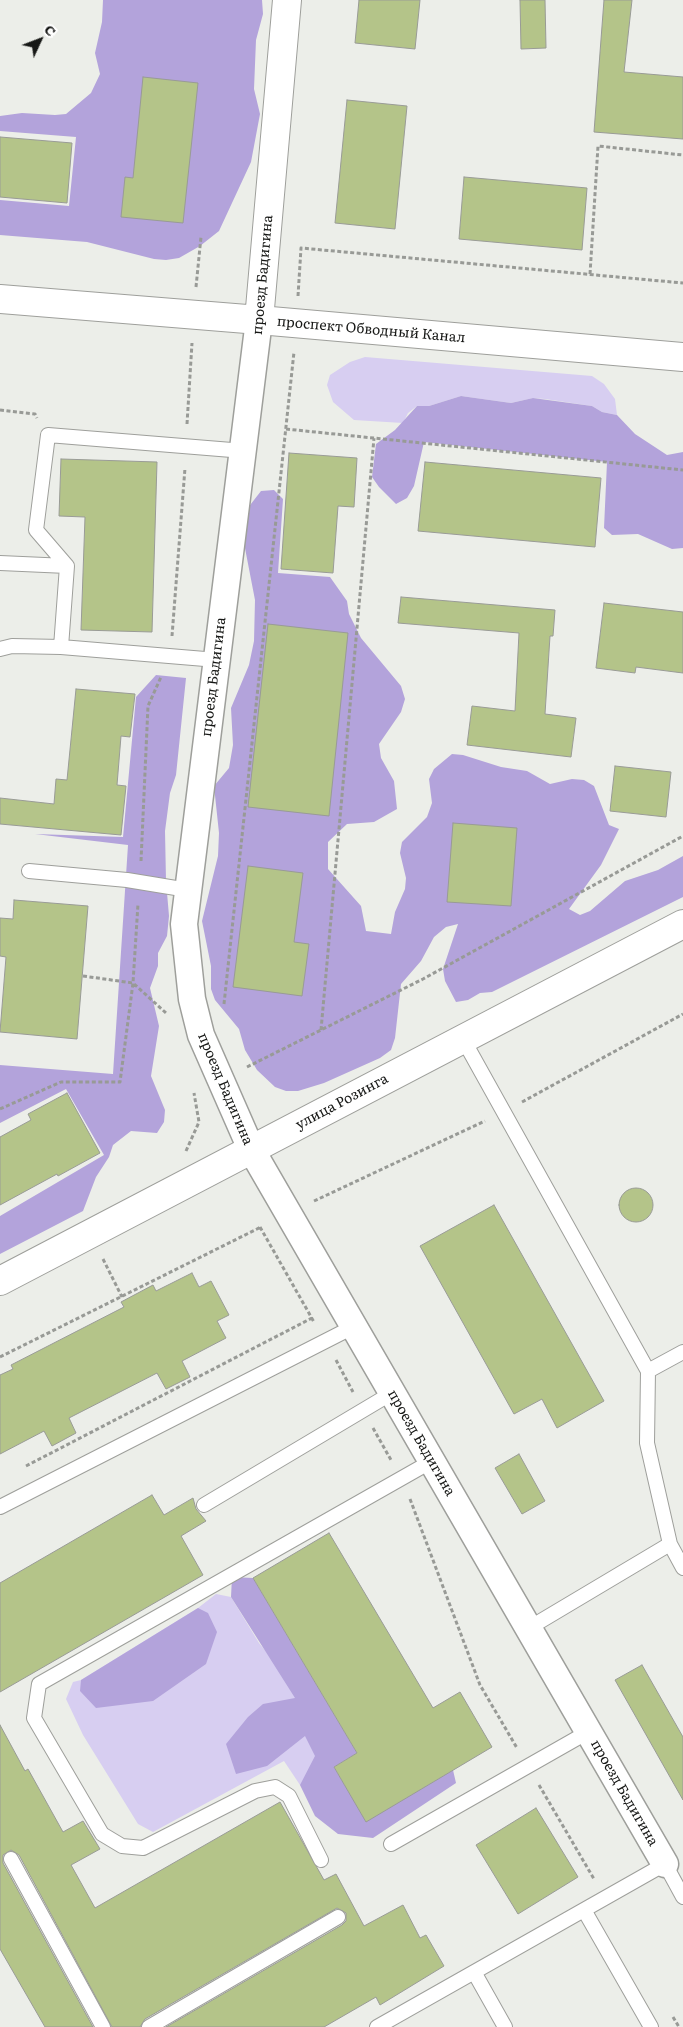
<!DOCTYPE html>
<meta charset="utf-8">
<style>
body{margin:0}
#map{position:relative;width:683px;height:2027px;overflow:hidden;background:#eceee9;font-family:Literata,serif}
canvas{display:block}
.north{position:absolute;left:15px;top:15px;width:50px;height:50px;-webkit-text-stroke:4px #fff;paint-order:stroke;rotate:47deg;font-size:14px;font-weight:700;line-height:20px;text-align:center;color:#171816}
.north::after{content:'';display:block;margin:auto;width:18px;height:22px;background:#171816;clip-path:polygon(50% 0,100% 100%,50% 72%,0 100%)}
</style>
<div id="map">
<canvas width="683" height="2027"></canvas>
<div class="north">С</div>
</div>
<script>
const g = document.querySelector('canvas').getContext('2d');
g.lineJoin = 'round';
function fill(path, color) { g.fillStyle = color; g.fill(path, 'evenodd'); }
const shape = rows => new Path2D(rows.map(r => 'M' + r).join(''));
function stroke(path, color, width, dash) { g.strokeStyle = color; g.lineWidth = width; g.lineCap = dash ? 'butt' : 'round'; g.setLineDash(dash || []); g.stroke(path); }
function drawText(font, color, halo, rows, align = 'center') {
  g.font = font + ' Literata,serif'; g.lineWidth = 4; g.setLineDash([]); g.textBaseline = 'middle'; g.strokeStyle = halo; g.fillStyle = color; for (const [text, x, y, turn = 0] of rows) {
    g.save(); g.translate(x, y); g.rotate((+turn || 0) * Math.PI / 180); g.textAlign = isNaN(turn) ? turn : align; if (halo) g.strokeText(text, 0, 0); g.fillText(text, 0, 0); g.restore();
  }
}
const green = shape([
 [365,357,592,376,604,384,615,399,617,415,602,412,592,406,545,399,533,398,511,403,461,396,429,406,417,406,408,413,403,423,354,420,333,402,327,385,330,375,350,362],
 [216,1594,231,1597,259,1643,321,1719,322,1789,300,1785,284,1761,153,1832,138,1824,83,1735,66,1699,73,1682,81,1680,198,1608]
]);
const forest = shape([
 [103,0,262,0,263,14,256,40,254,89,260,114,251,162,219,231,200,246,179,258,166,260,154,259,87,242,0,235,0,200,69,206,76,137,0,131,0,116,22,113,55,115,66,114,91,93,100,74,95,53,102,22],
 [461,396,511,403,533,398,592,406,602,412,617,415,635,434,667,455,683,452,683,548,672,549,638,534,612,535,604,528,607,462,424,442,414,486,407,498,396,504,379,487,372,477,376,444,395,430,417,406,429,406],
 [274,490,283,499,278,573,330,577,347,601,349,614,361,638,401,686,405,699,401,712,379,744,381,758,394,781,397,809,374,822,347,824,328,842,328,869,361,906,366,931,391,934,395,912,405,889,406,878,400,853,402,842,427,817,432,803,429,779,434,769,452,754,463,755,501,767,527,771,550,784,572,779,584,780,594,786,609,825,619,829,601,865,569,909,580,915,590,911,625,881,658,870,683,856,683,897,492,992,480,993,468,1000,456,1002,445,981,443,969,458,924,446,927,434,937,421,961,401,984,395,1038,391,1050,380,1058,324,1083,298,1091,286,1091,275,1087,257,1070,245,1050,239,1029,215,1000,211,989,211,966,202,921,218,856,219,833,214,786,229,768,233,745,231,708,249,665,254,641,255,600,244,543,247,509,261,491],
 [156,675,186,678,176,775,170,793,165,831,166,881,169,916,167,936,158,953,158,966,150,988,159,1026,151,1076,165,1110,164,1122,157,1133,131,1131,113,1145,109,1157,96,1177,83,1211,0,1254,0,1216,104,1155,66,1089,0,1123,0,1065,113,1074,128,845,35,834,123,837,136,697],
 [232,1577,253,1578,357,1753,334,1767,366,1821,453,1770,456,1783,373,1838,338,1834,315,1816,300,1785,315,1756,305,1736,267,1766,236,1774,226,1744,248,1717,263,1704,295,1698,231,1597],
 [198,1608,208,1613,217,1632,206,1664,153,1701,96,1708,80,1691,81,1680]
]);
const building = shape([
 [359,0,420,0,415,49,355,43,359,0],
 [520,0,545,0,546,48,521,49,520,0],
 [604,0,632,0,624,72,683,77,683,139,594,132,604,0],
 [143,77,198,83,183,223,121,217,125,177,133,178,143,77],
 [347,100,407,106,395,229,335,223,347,100],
 [0,137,72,143,67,203,0,197,0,137],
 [464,177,587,188,582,250,459,239,464,177],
 [289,453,357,458,354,507,338,506,333,573,281,569,289,453],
 [61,459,157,462,152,632,81,630,85,517,59,516,61,459],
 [425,462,601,478,595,547,418,531,425,462],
 [401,597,555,610,553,636,550,636,545,714,576,718,571,757,467,745,472,706,515,711,519,633,398,623,401,597],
 [604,603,683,612,683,673,636,667,635,673,596,668,604,603],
 [268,624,348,633,329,816,248,807,268,624],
 [76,689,135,694,130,737,121,736,117,785,126,786,121,835,0,824,0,798,54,804,56,779,67,780,76,689],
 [615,766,671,772,666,817,610,811,615,766],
 [453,823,517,828,511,906,447,902,453,823],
 [248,866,303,873,294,942,309,944,302,996,233,987,248,866],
 [14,900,88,906,77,1039,0,1032,6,957,0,956,0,918,13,919,14,900],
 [67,1093,100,1153,58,1176,57,1174,0,1205,0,1137,31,1120,28,1114,67,1093],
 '619 1205a17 17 0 1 1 34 0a17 17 0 1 1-34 0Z',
 [494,1205,604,1401,557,1428,542,1399,514,1414,420,1246,494,1205],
 [192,1273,199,1287,211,1281,229,1315,217,1321,226,1338,182,1361,190,1377,166,1389,157,1373,69,1418,76,1433,52,1446,44,1431,0,1454,0,1375,13,1369,11,1365,124,1307,121,1302,153,1285,156,1291,192,1273],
 [519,1454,545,1501,522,1514,495,1468,519,1454],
 [152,1495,164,1515,193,1498,196,1509,206,1521,181,1536,203,1575,0,1692,0,1583,152,1495],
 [329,1533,433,1708,460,1692,492,1747,366,1822,334,1767,357,1753,253,1578,329,1533],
 [642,1665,683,1737,683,1800,615,1680,642,1665],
 [0,1725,25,1771,28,1769,63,1832,83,1821,100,1849,71,1865,95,1908,280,1802,324,1880,336,1874,364,1926,403,1905,420,1938,426,1935,444,1966,380,2005,376,1997,324,2027,166,2027,342,1925,346,1921,346,1913,337,1908,145,2019,140,2027,112,2027,19,1855,11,1850,3,1855,3,1863,93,2027,45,2027,0,1949,0,1725],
 [536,1808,578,1877,518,1914,476,1845,536,1808]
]);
const path = shape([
 [590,274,598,146,683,155],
 [196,287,201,237],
 [298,296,301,248,683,283],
 [0,410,35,414,37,418],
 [187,424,192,343],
 [286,429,683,470],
 [172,636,185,468],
 [141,861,148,706,161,677],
 [83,976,133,983,166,1013],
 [224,1004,294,352],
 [321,1030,374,438],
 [247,1067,423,979,683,836],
 [522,1102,683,1014],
 [0,1109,61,1082,120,1082,133,983,138,904],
 [186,1151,199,1122,194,1093],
 [314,1201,485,1121],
 [260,1227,314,1322],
 [103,1259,122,1297],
 [0,1357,261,1227],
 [336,1360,353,1392],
 [373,1428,391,1460],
 [26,1466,312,1318],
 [410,1499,480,1685,517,1748],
 [539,1785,594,1879],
 [673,2017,679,2027]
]);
const service = shape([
 [0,563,67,566],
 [61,647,217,660],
 [0,649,12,646,61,647,67,566,36,530,48,435,244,451],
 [29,871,127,880,188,890],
 [463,1039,648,1371,683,1352],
 [648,1371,647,1443,670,1544,683,1568],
 [204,1505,392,1393],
 [0,1507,353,1327],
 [529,1628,670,1544],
 [391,1844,588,1732],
 [11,1859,103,2027],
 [321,1860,289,1796,275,1787,255,1791,143,1848,122,1846,102,1834,34,1718,39,1684,432,1461],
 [584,1910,651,2027],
 [474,1972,505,2027],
 [149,2027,338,1917],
 [377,2027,665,1864,683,1897]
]);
const minor = shape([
 [259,320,184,924,192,999,201,1035,251,1149,665,1864]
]);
const tertiary = shape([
 [259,320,683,357],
 [0,1281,683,924]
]);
const secondary = shape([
 [0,299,259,320,287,0]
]);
const streetNames = [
 ["проезд Бадигина",263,275,-85],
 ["проспект Обводный Канал",371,330,5],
 ["проезд Бадигина",214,677,-83],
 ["проезд Бадигина",225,1089,67],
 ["улица Розинга",342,1102,-28],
 ["проезд Бадигина",421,1443,60],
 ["проезд Бадигина",624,1793,60]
];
fill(green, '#d7cef1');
fill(forest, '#b3a3db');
fill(building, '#b4c489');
stroke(building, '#999b96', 1);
stroke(service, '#9e9f9b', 16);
stroke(minor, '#9e9f9b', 29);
stroke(tertiary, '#9e9f9b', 30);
stroke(secondary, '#9e9f9b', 30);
stroke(path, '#989a96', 3, [4, 2.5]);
stroke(service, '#fff', 14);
stroke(minor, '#fff', 26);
stroke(tertiary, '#fff', 28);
stroke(secondary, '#fff', 28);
drawText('14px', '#171816', '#fff', streetNames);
</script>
